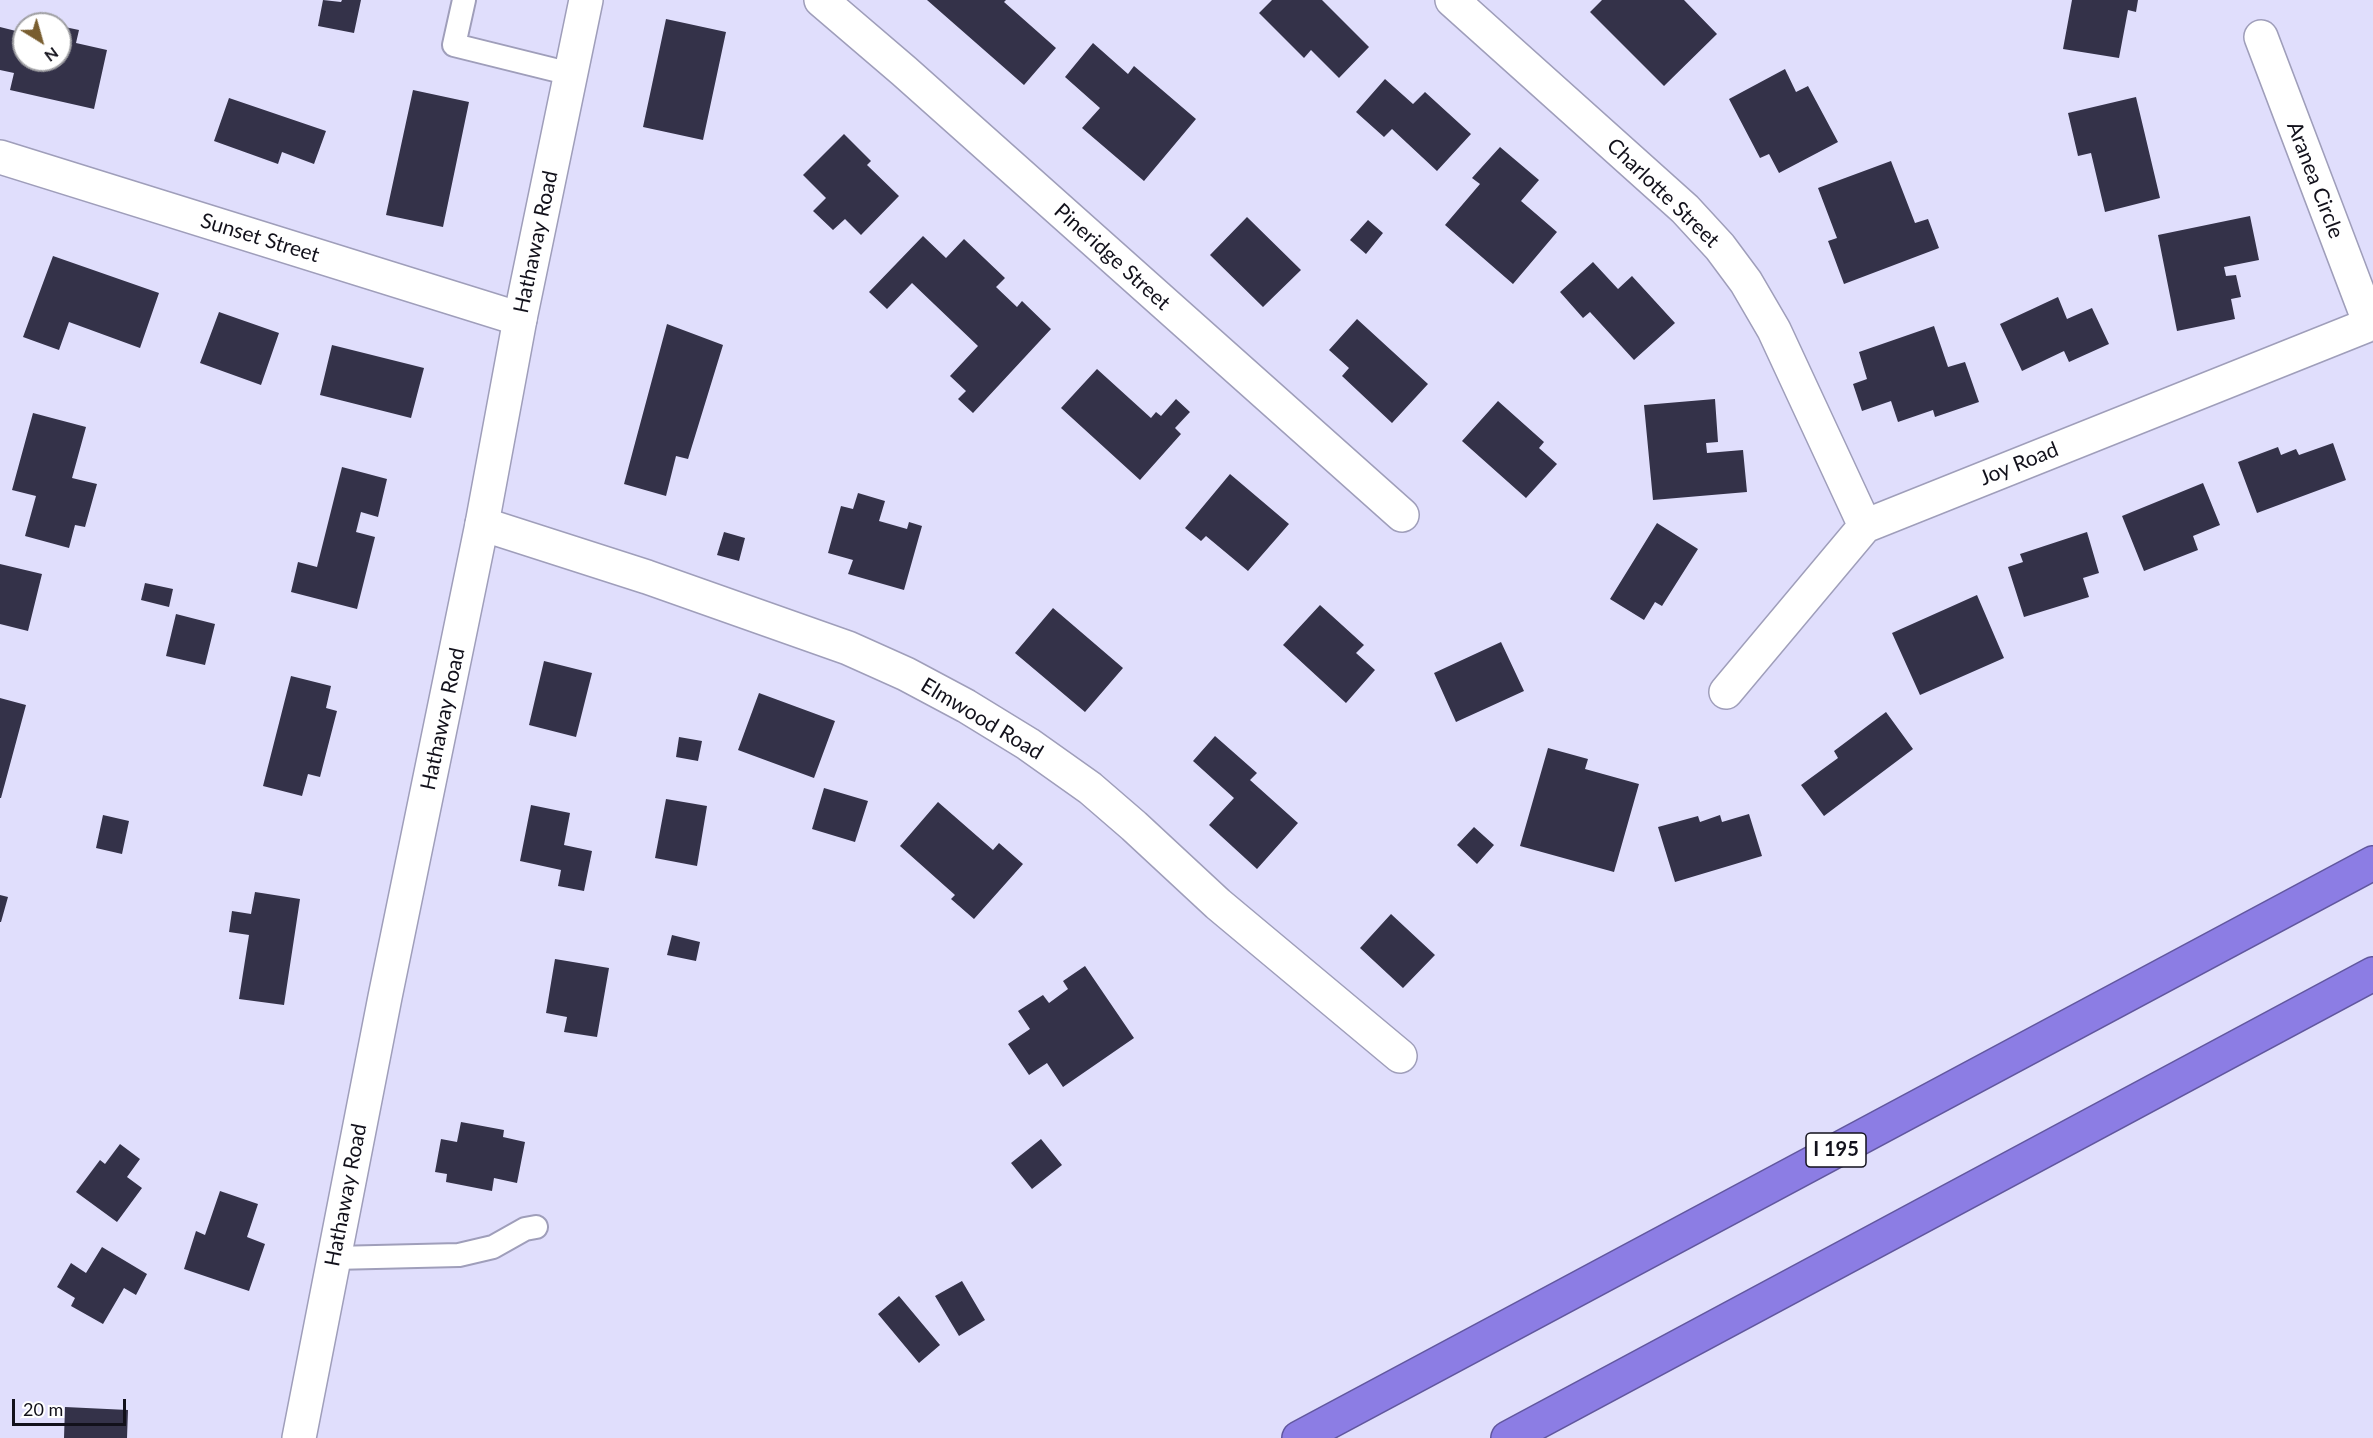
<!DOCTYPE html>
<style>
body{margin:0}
#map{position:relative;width:2373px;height:1438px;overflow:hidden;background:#e0defc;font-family:Lato,sans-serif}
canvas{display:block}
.north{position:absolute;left:12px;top:12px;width:60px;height:60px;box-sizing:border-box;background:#fff;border:2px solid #a0a0a4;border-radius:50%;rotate:143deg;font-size:16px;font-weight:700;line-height:24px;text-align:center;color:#12111b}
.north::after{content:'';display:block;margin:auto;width:21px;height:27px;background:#795e30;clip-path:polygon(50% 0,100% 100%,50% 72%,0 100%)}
.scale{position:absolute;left:12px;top:1399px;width:114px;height:27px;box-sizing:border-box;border:3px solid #12111b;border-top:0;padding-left:8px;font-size:18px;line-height:21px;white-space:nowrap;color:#12111b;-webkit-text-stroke:4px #fff;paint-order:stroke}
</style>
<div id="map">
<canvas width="2373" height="1438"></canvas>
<div class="north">N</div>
<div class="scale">20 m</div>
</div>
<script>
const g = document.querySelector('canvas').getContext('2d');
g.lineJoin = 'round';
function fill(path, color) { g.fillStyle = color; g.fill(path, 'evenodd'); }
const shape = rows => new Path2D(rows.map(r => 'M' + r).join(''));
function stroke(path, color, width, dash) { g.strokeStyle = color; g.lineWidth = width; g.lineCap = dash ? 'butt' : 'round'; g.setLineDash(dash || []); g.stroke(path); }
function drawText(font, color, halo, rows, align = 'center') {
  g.font = font + ' Lato,sans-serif'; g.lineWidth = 6; g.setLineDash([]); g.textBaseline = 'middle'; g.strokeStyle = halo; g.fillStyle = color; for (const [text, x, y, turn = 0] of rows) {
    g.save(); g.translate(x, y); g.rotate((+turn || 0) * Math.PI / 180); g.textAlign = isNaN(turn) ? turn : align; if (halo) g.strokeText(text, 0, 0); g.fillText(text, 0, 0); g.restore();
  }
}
const building = shape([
 [323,0,341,2,342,0,361,0,354,33,318,26],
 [927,0,1006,0,1004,2,1056,48,1024,85],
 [1272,0,1322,0,1369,47,1339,78,1311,50,1304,58,1259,13],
 [1602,0,1684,0,1717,34,1664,86,1590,12],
 [2072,0,2138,0,2136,12,2128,10,2119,58,2063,49],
 [666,19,726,32,703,140,643,127],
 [60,26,79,30,76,43,107,50,94,109,10,90,14,73,0,70,0,27,24,33,24,60,60,60],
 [1093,43,1128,74,1134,66,1196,119,1144,181,1082,128,1100,108,1065,77],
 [1785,69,1796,92,1808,86,1838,142,1779,173,1769,154,1760,158,1729,99],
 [1385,79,1413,104,1425,92,1471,134,1437,171,1392,129,1384,137,1356,112],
 [413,90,469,102,443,227,386,215],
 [2136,97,2160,198,2105,212,2091,153,2078,156,2068,113],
 [229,98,326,131,314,164,282,152,278,164,214,141],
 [844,134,871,161,867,165,899,196,861,235,845,219,833,230,813,211,826,198,803,175],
 [1500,147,1539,180,1521,201,1557,232,1513,284,1445,225,1480,184,1472,178],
 [1891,161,1915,223,1928,219,1939,248,1844,284,1828,241,1837,238,1818,188],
 [2250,216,2259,260,2224,267,2226,276,2236,275,2241,297,2231,299,2235,319,2177,331,2158,235],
 [1247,217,1301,270,1263,307,1210,255],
 [1368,220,1383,233,1366,254,1350,240],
 [923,236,946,258,964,239,1005,278,996,287,1017,307,1022,301,1051,329,973,413,958,399,966,391,950,376,978,346,912,283,887,309,869,292],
 [53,256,159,293,140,348,69,322,59,350,23,337],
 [1593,262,1618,289,1632,276,1675,323,1634,360,1590,312,1583,318,1560,292],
 [2058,297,2067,319,2092,308,2109,344,2069,362,2064,351,2022,371,2000,324],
 [219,312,279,333,261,385,200,363],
 [1357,319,1428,384,1392,423,1342,376,1349,368,1329,350],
 [667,324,723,345,688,459,676,456,666,496,624,484],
 [1934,326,1948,367,1965,362,1979,402,1935,417,1933,410,1898,422,1891,401,1862,411,1853,384,1867,379,1859,352],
 [332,345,424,368,411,418,320,395],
 [1097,369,1151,418,1156,412,1161,416,1176,399,1190,412,1175,428,1181,434,1140,480,1061,408],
 [1715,399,1718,442,1706,443,1707,453,1743,450,1747,492,1653,500,1644,405],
 [1498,401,1544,442,1539,448,1557,464,1526,498,1462,441],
 [33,413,86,427,72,478,97,484,85,527,75,525,69,548,25,536,36,496,12,490],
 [2333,443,2346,480,2257,513,2238,462,2278,447,2281,455,2296,449,2299,455],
 [342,467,387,479,378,517,361,512,356,532,375,537,357,609,291,592,298,562,317,567],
 [1230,474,1289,524,1248,571,1206,536,1201,541,1185,528],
 [2203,483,2220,525,2193,536,2198,550,2144,571,2122,516],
 [858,493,885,501,879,521,907,529,909,522,922,526,904,590,848,574,853,560,828,553,841,506,853,509],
 [1657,523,1698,549,1662,606,1655,602,1644,620,1610,599],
 [724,532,745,538,739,561,717,555],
 [2087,532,2099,573,2083,578,2089,597,2024,617,2008,567,2023,562,2020,554],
 [0,564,42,574,28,631,0,624],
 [145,583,173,589,169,607,141,600],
 [1977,595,2004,658,1920,695,1892,633],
 [1320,605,1364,645,1356,653,1375,670,1346,703,1283,645],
 [1053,608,1123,668,1085,712,1015,653],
 [176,614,215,624,205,665,166,656],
 [1501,642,1524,691,1456,722,1434,673],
 [544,661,592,673,576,737,529,725],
 [291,676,331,686,326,708,337,711,320,777,308,774,302,796,263,786],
 [759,693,835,721,814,778,738,750],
 [0,698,26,705,1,798,0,798],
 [1886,712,1913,749,1824,816,1801,785,1838,758,1834,751],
 [1215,736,1257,773,1250,780,1298,823,1257,869,1209,825,1234,798,1193,761],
 [679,737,702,741,698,761,676,757],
 [1548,748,1588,759,1585,769,1639,784,1614,872,1520,846],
 [824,788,868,801,855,842,812,829],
 [666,799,707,806,697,866,655,858],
 [938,802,993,850,999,843,1023,864,974,919,951,899,955,895,900,846],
 [531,805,570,813,564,845,592,851,584,891,558,886,561,870,520,861],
 [1749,814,1762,856,1675,882,1658,827,1698,816,1700,822,1720,815,1722,822],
 [103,815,129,821,122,854,96,848],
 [1474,827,1494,845,1477,864,1457,845],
 [255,892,300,899,284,1005,239,999,249,935,229,932,232,911,251,914],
 [0,895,8,897,1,922,0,922],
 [1391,914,1435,955,1403,988,1360,948],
 [672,935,700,942,696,961,667,955],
 [555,959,609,968,597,1037,564,1032,567,1017,546,1013],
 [1085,966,1134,1038,1063,1087,1047,1063,1029,1075,1008,1044,1030,1029,1018,1011,1043,995,1049,1003,1068,989,1063,981],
 [461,1122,504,1130,503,1137,525,1142,517,1183,494,1178,492,1191,446,1182,447,1174,435,1172,441,1139,457,1142],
 [1041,1139,1062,1165,1032,1189,1011,1163],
 [120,1144,140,1159,127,1177,142,1188,117,1222,76,1192,100,1160,105,1164],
 [220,1191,258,1204,247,1237,265,1244,249,1291,184,1269,196,1231,205,1235],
 [102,1247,147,1274,136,1295,124,1288,103,1324,71,1306,75,1298,57,1287,71,1263,86,1273],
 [962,1281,985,1320,959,1336,935,1296],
 [899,1296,940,1345,919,1363,878,1314],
 [65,1407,128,1410,127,1438,64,1438]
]);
const service = shape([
 [464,0,454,45,571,74],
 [334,1258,459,1255,493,1247,525,1229,536,1227]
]);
const minor = shape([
 [821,0,904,71,1402,515],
 [1452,0,1685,209,1720,247,1746,282,1774,330,1865,526],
 [2261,37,2370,324],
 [0,157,520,319],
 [482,524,647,577,848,648,906,674,966,706,1028,744,1090,788,1134,826,1218,904,1400,1056],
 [1726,692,1865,526,2373,323]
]);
const secondary = shape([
 [299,1438,385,997,482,524,520,319,586,0]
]);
const motorway = shape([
 [1299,1438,2373,863],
 [1508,1438,2373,974]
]);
const shields = [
 [1836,1150,60]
];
const shieldNames = [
 ["I 195",1836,1150]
];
const streetNames = [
 ["Aranea Circle",2315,180,69],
 ["Charlotte Street",1663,193,44],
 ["Sunset Street",260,238,17],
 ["Hathaway Road",536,242,-78],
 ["Pineridge Street",1112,257,42],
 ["Joy Road",2019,464,-22],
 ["Hathaway Road",443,719,-78],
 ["Elmwood Road",982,719,31],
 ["Hathaway Road",346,1195,-79]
];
fill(building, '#343249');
stroke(service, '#9f9eba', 26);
stroke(minor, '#9f9eba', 36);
stroke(secondary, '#9f9eba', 36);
stroke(motorway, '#61579e', 36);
stroke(service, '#fff', 22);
stroke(minor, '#fff', 33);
stroke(secondary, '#fff', 33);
stroke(motorway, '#8c7de4', 33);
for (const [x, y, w] of shields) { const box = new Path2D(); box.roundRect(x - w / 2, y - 17, w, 34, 4.5); g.fillStyle = '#fff'; g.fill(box); stroke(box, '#12111b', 1.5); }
drawText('bold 20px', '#12111b', null, shieldNames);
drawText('21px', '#12111b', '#fff', streetNames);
</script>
